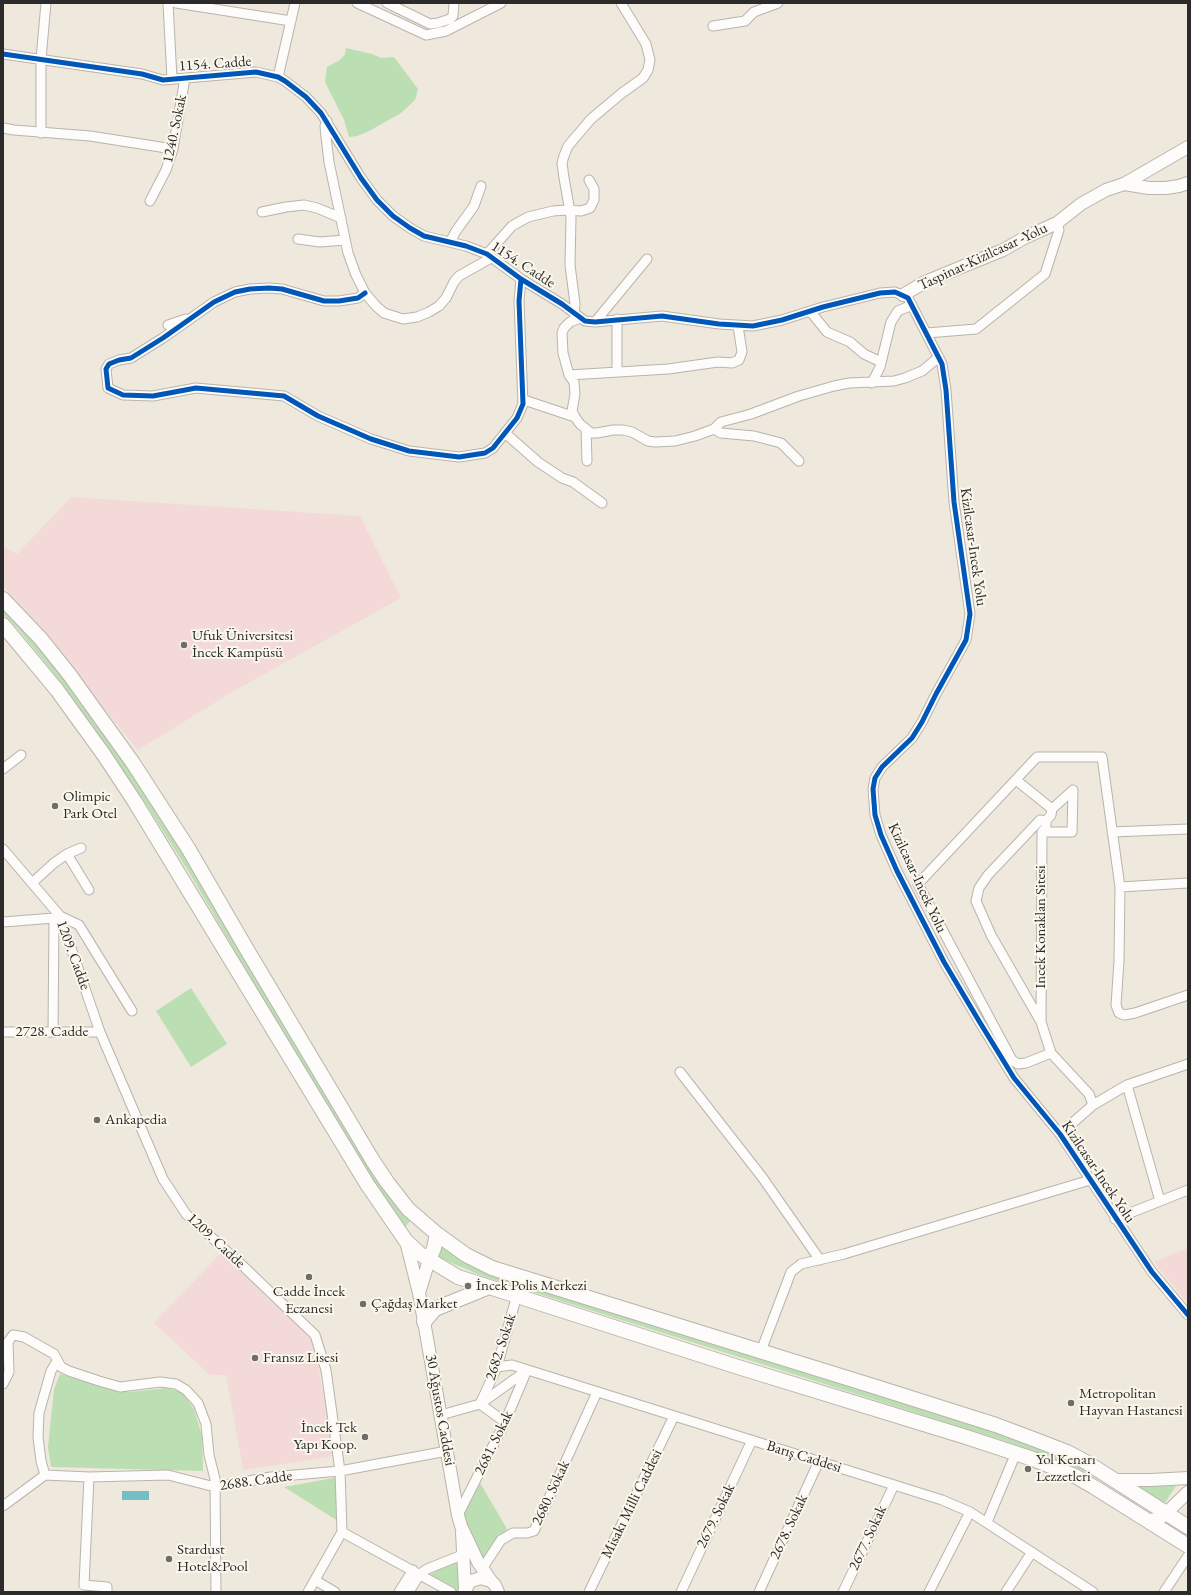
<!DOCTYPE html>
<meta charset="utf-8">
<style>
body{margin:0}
#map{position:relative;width:1191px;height:1595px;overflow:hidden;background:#efe8dc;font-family:"EB Garamond",serif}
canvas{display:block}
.frame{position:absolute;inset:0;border:4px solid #2b2b2b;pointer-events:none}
</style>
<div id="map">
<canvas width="1191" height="1595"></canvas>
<div class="frame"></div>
</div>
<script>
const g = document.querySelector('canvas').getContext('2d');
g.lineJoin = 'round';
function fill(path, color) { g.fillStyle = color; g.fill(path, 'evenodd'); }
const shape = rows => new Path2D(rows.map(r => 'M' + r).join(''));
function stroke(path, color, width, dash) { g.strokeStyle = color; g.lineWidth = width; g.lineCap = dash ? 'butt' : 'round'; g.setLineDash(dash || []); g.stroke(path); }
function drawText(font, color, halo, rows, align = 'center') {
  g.font = font + ' "EB Garamond",serif'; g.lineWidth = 4; g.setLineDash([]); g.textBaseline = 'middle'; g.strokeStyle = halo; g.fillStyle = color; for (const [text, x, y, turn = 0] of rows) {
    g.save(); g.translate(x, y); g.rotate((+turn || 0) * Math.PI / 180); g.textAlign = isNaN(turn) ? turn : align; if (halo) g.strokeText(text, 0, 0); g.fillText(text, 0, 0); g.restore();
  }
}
const built = shape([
 [71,497,360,516,401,598,234,691,138,750,3,586,3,546,17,554],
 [1188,1248,1188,1304,1154,1262],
 [222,1252,300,1326,313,1342,336,1456,243,1470,226,1375,210,1375,154,1323]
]);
const green = shape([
 [346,48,372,54,381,58,394,57,418,89,415,100,401,113,369,131,357,136,349,137,344,120,325,82,327,67,340,60,345,54],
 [3,607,28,634,66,682,117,752,151,802,196,875,223,923,378,1181,392,1201,411,1220,404,1228,372,1180,278,1025,190,874,146,804,108,748,60,681,17,628,3,614],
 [191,988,227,1044,191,1067,156,1011],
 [443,1246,682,1333,996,1432,1035,1446,1079,1465,1138,1502,1137,1504,1094,1476,1073,1466,999,1439,482,1276,438,1257],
 [60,1374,118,1391,130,1392,166,1388,182,1392,194,1409,202,1436,203,1471,51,1467,48,1447,54,1389],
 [339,1477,338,1521,284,1487],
 [479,1481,507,1529,481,1565,462,1511],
 [1133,1485,1157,1486,1176,1486,1164,1504],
 [458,1560,462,1592,456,1592,429,1575]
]);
const water = shape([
 [122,1491,149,1491,149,1500,122,1500]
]);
const street = shape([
 [168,3,172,79],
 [176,3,291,21],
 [357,3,426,35,446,31,501,3],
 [387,3,430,24,438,23,450,19,453,16,454,3],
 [713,26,745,21,754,12,778,3],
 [3,54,142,74,163,80,256,72,278,77,285,81,306,97,321,113,361,178,377,200,393,216,410,228,424,236,466,246,487,254,521,279,562,304,585,321,595,322,662,316,719,324,753,326,782,320,823,307,880,293,895,292,908,298,942,364,946,390,954,502,970,614,966,640,936,694,922,722,912,738,882,767,875,778,873,789,875,815,881,835,897,871,944,962,979,1021,1014,1078,1060,1134,1152,1272,1188,1315],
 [278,77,295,3],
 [327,121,325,126,326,137,329,162,348,253,356,275,365,293,376,306,384,313,403,319,417,317,429,312,439,306,446,298,454,282,459,276,491,258],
 [3,128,14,130,90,136,173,149],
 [41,133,41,59,46,3],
 [150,201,166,170,173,149,185,78],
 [262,212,286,207,304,205,317,208,341,218],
 [298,239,320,242,345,240],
 [450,242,456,231,474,206,481,186],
 [487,254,512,226,528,217,553,211,567,210,581,211,590,208,594,200,594,189,589,180],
 [365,293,358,298,339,301,324,301,282,289,269,288,250,289,235,292,214,302,163,338,131,358,119,360,109,364,106,369,108,388,123,395,153,396,196,388,284,396,318,416,371,439,409,451,459,457,485,453,493,448,517,418,523,404,519,301,521,279],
 [810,311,827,332,850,342,864,354,881,362],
 [574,314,575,304,570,265,571,217,564,178,562,163,564,156,568,146,591,119,622,93,643,78,648,70,650,60,646,44,621,3],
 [580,318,570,322,564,328,562,333,563,353,569,375,574,382,575,394,572,411,575,417,580,424,591,433,597,433,613,430,623,430,632,432,648,441,655,442,675,441,695,436,714,429,721,422,751,414,799,396,834,386,849,383,894,381,905,378,922,371,939,357],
 [595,322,647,259],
 [168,325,186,319],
 [927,333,976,329,1045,274,1059,230,1057,223],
 [617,372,617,319],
 [569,375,668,369,718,362,732,363,739,360,742,352,738,326],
 [872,383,880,367,891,322,898,311,912,305],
 [524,400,575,417],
 [586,429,587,461],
 [714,429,721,433,754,436,781,443,799,461],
 [505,433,538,462,562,478,573,482,602,503],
 [3,769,21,755],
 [1016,780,1052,809,1051,815,1045,822],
 [1042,832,1046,827,1046,824,1045,821,1040,820,988,875,979,888,976,901,991,935,1041,1022,1051,1053,1089,1094,1093,1105],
 [1042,832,1072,832,1073,790,1052,809],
 [1112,832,1188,829],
 [3,849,60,916,100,1032,163,1179,186,1214,243,1266,315,1335,326,1370,340,1471,342,1532,308,1592],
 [67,854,89,890],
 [32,883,54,863,67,854,81,848],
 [1120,887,1188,883],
 [60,916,79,925,132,1011],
 [3,922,54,918,53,1032],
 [1041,1021,1042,832],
 [3,1032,100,1032],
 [1051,1053,1026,1063,1018,1064,1012,1060,918,884,1037,757,1102,757,1120,887,1119,961,1116,1005,1119,1013,1124,1015,1135,1013,1188,995],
 [680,1072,762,1177,820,1260],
 [1127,1085,1160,1201],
 [1060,1134,1093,1105,1127,1085,1188,1064],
 [1115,1219,1188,1190],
 [761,1351,791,1272,801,1264,844,1254,1090,1180],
 [497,1367,512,1365,942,1500,970,1512,1093,1592],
 [3,1384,9,1372,8,1342,13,1335,24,1337,54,1354,61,1367,69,1371,99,1381,120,1387,160,1382,176,1384,186,1390,198,1403,206,1424,209,1455,215,1479,216,1592],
 [441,1415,480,1404,497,1367,517,1295],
 [505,1422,480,1404,526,1371],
 [45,1475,41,1461,38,1437,39,1413,51,1371,57,1361],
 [89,1477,84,1585,107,1587,107,1592],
 [3,1506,45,1475,89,1477,168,1475,215,1487,271,1477,340,1471,447,1451],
 [458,1515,505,1422,527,1370],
 [987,1522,1016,1453],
 [342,1532,451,1592],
 [482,1569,501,1540,513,1533,527,1533,534,1531,597,1392],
 [315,1580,335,1592],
 [399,1592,413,1570],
 [409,1592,420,1574,427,1569,462,1555],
 [589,1592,674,1416],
 [681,1592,752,1440],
 [759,1592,819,1461],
 [843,1592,894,1485],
 [929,1592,970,1512],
 [1006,1592,1032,1552],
 [1164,1592,1188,1556]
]);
const secondary = shape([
 [1124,184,1149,188,1166,188,1179,186,1188,183],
 [903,295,925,282,1003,250,1026,237,1057,223,1081,204,1106,190,1124,184,1188,147],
 [406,1241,419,1293,458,1515,461,1526,478,1562,491,1581],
 [419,1293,429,1260],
 [1116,1480,1151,1480,1188,1478],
 [1148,1520,1159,1519,1163,1516,1188,1492],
 [462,1532,465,1589],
 [464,1592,468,1585,471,1581,481,1578,491,1581,495,1585,498,1592]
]);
const primary = shape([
 [3,599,41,639,69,674,133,763,188,848,246,948,373,1161,387,1182,408,1209,437,1234,466,1255,492,1268,876,1387,996,1425,1036,1440,1067,1452,1086,1462,1188,1527],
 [3,625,57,690,104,755,135,802,367,1184,406,1241,420,1254,458,1277,738,1367,963,1436,1033,1459,1075,1476,1094,1487,1188,1546],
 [429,1260,434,1248,437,1234],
 [424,1322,435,1309,489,1287]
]);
const cycleway = shape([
 [3,54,142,74,163,80,256,72,278,77,285,81,306,97,321,113,361,178,377,200,393,216,410,228,424,236,466,246,487,254,521,279,562,304,585,321,595,322,662,316,719,324,753,326,782,320,823,307,880,293,895,292,908,298,942,364,946,390,954,502,970,614,966,640,936,694,922,722,912,738,882,767,875,778,873,789,875,815,881,835,897,871,944,962,979,1021,1014,1078,1060,1134,1152,1272,1188,1315],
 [365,293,358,298,339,301,324,301,282,289,269,288,250,289,235,292,214,302,163,338,131,358,119,360,109,364,106,369,108,388,123,395,153,396,196,388,284,396,318,416,371,439,409,451,459,457,485,453,493,448,517,418,523,404,519,301,521,279]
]);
const markers = [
 [184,645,4,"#706d69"],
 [55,806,4,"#706d69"],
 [97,1120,4,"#706d69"],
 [309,1277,4,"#706d69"],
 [468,1286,4,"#706d69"],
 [363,1304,4,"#706d69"],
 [255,1358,4,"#706d69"],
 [1071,1403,4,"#706d69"],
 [365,1437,4,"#706d69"],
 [1028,1469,4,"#706d69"],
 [169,1559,4,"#706d69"]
];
const streetNames = [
 ["1154. Cadde",215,64,-4],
 ["1240. Sokak",175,129,-78],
 ["Taspinar-Kizilcasar -Yolu",983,257,-25],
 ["1154. Cadde",523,265,33],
 ["Kizilcasar-Incek Yolu",973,547,82],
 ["Kizilcasar-Incek Yolu",917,878,65],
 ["Incek Konaklan Sitesi",1041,927,-90],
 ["1209. Cadde",73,955,70],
 ["2728. Cadde",52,1032],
 ["Kizilcasar-Incek Yolu",1098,1172,56],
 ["1209. Cadde",216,1241,43],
 ["2682. Sokak",501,1347,-72],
 ["30 Ağustos Caddesi",440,1410,80],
 ["2681. Sokak",494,1443,-64],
 ["Barış Caddesi",804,1457,17],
 ["2688. Cadde",256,1481,-8],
 ["2680. Sokak",551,1493,-65],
 ["Misakı Milli Caddesi",632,1504,-64],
 ["2679. Sokak",716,1516,-64],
 ["2678. Sokak",789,1527,-65],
 ["2677. Sokak",868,1538,-65]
];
const poiNames = [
 ["Ufuk Üniversitesi",192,636],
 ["İncek Kampüsü",192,653],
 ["Olimpic",63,797],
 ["Park Otel",63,814],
 ["Ankapedia",105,1120],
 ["İncek Polis Merkezi",476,1286],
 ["Cadde İncek",309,1292,"center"],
 ["Eczanesi",309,1309,"center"],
 ["Çağdaş Market",371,1304],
 ["Fransız Lisesi",263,1358],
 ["Metropolitan",1079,1394],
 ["Hayvan Hastanesi",1079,1411],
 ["İncek Tek",357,1428,"right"],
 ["Yapı Koop.",357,1445,"right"],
 ["Yol Kenarı",1036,1460],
 ["Lezzetleri",1036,1477],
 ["Stardust",177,1550],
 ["Hotel&Pool",177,1567]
];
fill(built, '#f3dad9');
fill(green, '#bbdfb3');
fill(water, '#72bdc6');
stroke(street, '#b8b4ad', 11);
stroke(secondary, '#b8b4ad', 14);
stroke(primary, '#b8b4ad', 16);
stroke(street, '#fdfcfa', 9);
stroke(secondary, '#fdfcfa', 12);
stroke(primary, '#fdfcfa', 14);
stroke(cycleway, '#0057b8', 5);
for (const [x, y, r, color] of markers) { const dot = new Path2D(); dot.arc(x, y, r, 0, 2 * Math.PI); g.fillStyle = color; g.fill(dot); stroke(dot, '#fbf7ec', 1.5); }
drawText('15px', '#2b2b2b', '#fbf7ec', streetNames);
drawText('15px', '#2b2b2b', '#fbf7ec', poiNames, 'left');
</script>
